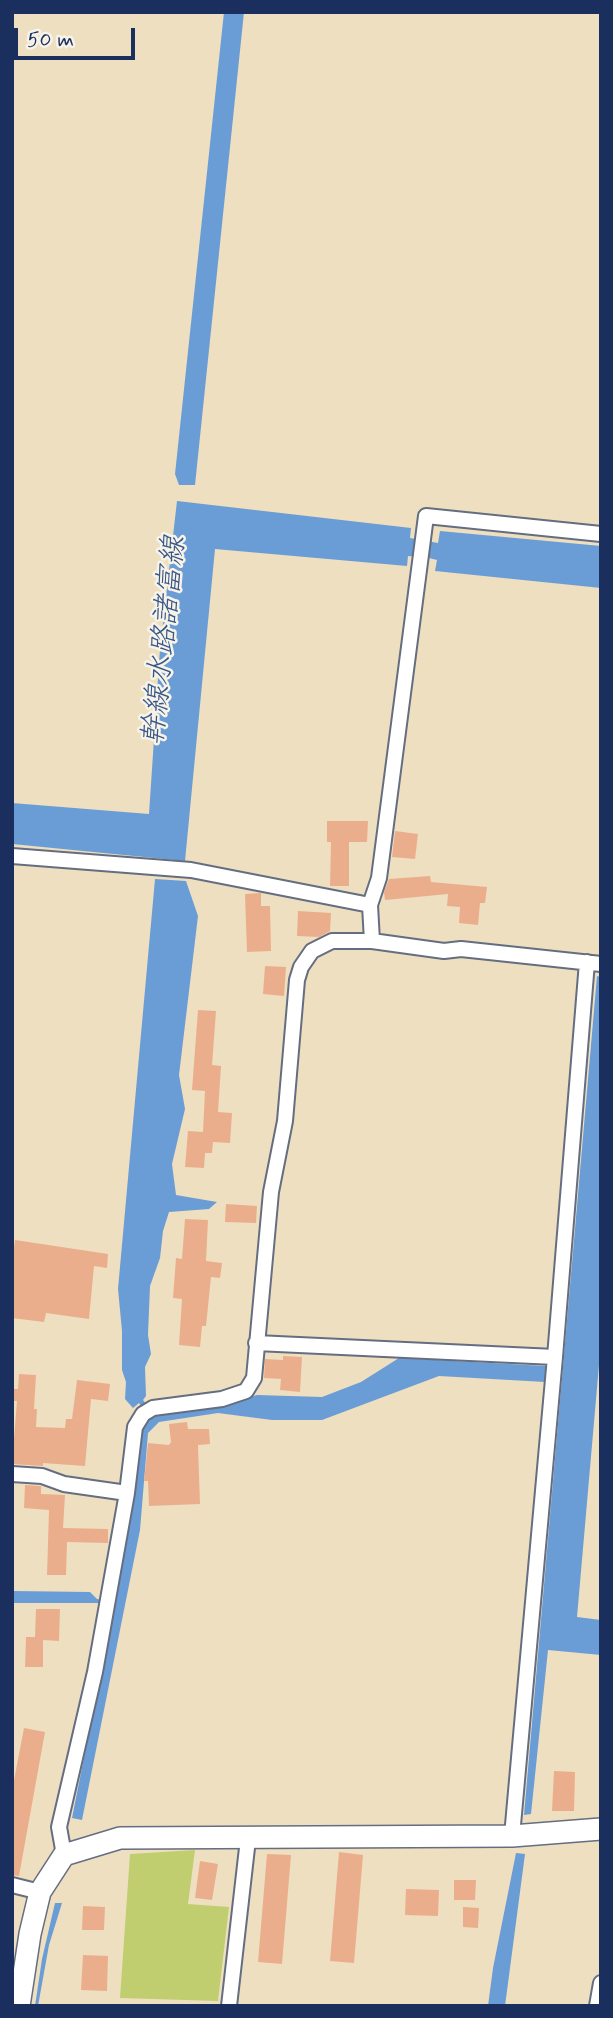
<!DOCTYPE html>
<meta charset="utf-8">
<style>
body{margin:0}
#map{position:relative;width:613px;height:2018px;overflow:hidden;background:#eedfc0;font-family:Mynerve,sans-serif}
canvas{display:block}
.frame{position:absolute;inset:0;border:14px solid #1b2f5e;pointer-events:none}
.scale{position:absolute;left:14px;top:28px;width:121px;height:32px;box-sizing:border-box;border:4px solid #1b2f5e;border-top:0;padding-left:9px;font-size:21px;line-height:24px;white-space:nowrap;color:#1b2f5e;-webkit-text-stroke:5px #f7f3e8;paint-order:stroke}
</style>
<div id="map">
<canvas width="613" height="2018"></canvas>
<div class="frame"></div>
<div class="scale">50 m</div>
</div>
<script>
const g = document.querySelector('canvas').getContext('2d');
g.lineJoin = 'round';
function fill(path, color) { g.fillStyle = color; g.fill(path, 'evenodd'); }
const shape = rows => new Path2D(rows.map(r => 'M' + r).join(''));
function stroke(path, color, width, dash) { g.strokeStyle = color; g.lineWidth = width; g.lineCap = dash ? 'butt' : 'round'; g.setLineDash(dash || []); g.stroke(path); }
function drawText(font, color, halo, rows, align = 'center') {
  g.font = font + ' Mynerve,"Klee One",sans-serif'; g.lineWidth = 5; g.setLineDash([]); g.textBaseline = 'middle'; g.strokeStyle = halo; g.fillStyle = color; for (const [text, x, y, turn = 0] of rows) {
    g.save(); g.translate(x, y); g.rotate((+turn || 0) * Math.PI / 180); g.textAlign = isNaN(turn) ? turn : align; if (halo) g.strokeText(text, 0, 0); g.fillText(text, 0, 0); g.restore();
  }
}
const green = shape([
 [195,1850,188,1904,229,1907,218,2001,120,1998,130,1854]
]);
const water = shape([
 [224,12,244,12,195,485,179,485,175,474],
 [177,501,411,528,410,538,438,543,440,531,601,546,601,588,435,571,437,560,429,558,408,556,407,566,215,549,185,861,12,844,12,803,149,814,160,649],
 [155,879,186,881,198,916,179,1075,185,1109,172,1164,176,1195,217,1202,209,1209,169,1212,163,1231,160,1258,150,1286,148,1335,151,1354,145,1367,146,1396,143,1400,154,1414,218,1406,257,1395,322,1397,361,1382,399,1358,546,1366,545,1382,439,1376,322,1420,272,1420,218,1413,159,1422,148,1433,140,1530,82,1820,72,1818,114,1607,97,1603,12,1603,12,1591,90,1592,97,1599,115,1601,143,1425,149,1417,139,1403,133,1408,125,1399,126,1382,122,1370,122,1331,118,1289],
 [597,976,601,977,601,1342,577,1617,601,1620,601,1655,548,1650,531,1814,524,1815],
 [516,1853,525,1854,505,2006,488,2006,493,1968],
 [55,1903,62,1903,49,1945,38,2006,35,2006,42,1959]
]);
const building = shape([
 [327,821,368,821,367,842,349,842,349,886,330,886,331,842,327,842],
 [395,831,418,834,415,859,392,857],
 [430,876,431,882,487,887,485,903,480,903,478,925,459,923,460,907,447,906,448,894,385,900,384,892,389,879],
 [261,893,261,906,270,906,271,951,247,952,245,894],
 [298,911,331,913,330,931,319,937,297,936],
 [265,966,286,967,284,996,263,994],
 [198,1010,216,1011,212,1065,221,1066,218,1112,232,1113,230,1143,213,1142,212,1153,205,1153,204,1168,185,1167,188,1131,203,1132,205,1091,192,1090],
 [226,1204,257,1206,256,1223,225,1222],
 [185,1219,208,1220,206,1261,222,1263,220,1278,211,1277,206,1326,202,1326,200,1347,179,1345,182,1299,173,1298,176,1258,182,1259],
 [15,1240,108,1254,107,1268,94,1266,89,1319,46,1313,44,1322,12,1318,12,1264],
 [283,1356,302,1357,300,1392,280,1390,281,1379,264,1378,265,1359,283,1360],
 [19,1374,36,1375,34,1409,37,1409,36,1427,65,1428,66,1419,72,1419,77,1380,110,1384,108,1401,91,1399,85,1466,43,1463,43,1466,12,1464,17,1401,12,1401,12,1389,18,1389],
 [187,1422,188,1429,209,1429,210,1444,198,1445,200,1504,149,1506,148,1481,144,1481,148,1443,169,1445,171,1442,169,1424],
 [25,1485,41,1486,41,1494,65,1495,63,1528,108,1529,108,1543,67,1542,66,1575,47,1575,49,1510,24,1508],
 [36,1609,60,1609,59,1641,43,1640,43,1667,25,1667,26,1637,35,1637],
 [24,1728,45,1732,19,1876,12,1875,12,1791],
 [554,1771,575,1772,574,1811,552,1811],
 [339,1852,363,1855,354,1963,330,1961],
 [267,1854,291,1855,282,1964,258,1962],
 [200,1861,218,1864,212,1900,195,1898],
 [454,1880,476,1880,475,1900,454,1900],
 [406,1889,439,1890,438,1916,405,1915],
 [83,1906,105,1907,104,1930,82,1930],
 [463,1907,479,1908,478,1928,463,1927],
 [83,1955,108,1956,107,1991,81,1990]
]);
const street = shape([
 [12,856,191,870,370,905,372,941],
 [370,905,379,878,426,516,601,534],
 [256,1343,555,1357],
 [12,1474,42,1476,64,1484,127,1493,95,1672,59,1827,64,1855],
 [127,1493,135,1427,143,1414,153,1408,222,1399,246,1391,254,1378,271,1192,285,1121,297,980,301,967,312,951,332,941,372,941,444,951,461,949,601,964],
 [512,1836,555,1357,587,962],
 [12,1885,40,1892],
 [229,2006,248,1839],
 [597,2006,601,1983]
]);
const secondary = shape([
 [19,2006,30,1934,40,1892,64,1855,120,1838,512,1836,601,1829]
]);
const waterNames = [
 ["幹線水路諸富線",166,641,-84]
];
fill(green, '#c1ce6f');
fill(water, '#6a9dd5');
fill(building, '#ebae8d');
stroke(street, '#656d80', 18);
stroke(secondary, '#656d80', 24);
stroke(street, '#fff', 14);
stroke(secondary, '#fff', 21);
drawText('italic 30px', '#375688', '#f7f3e8', waterNames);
</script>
